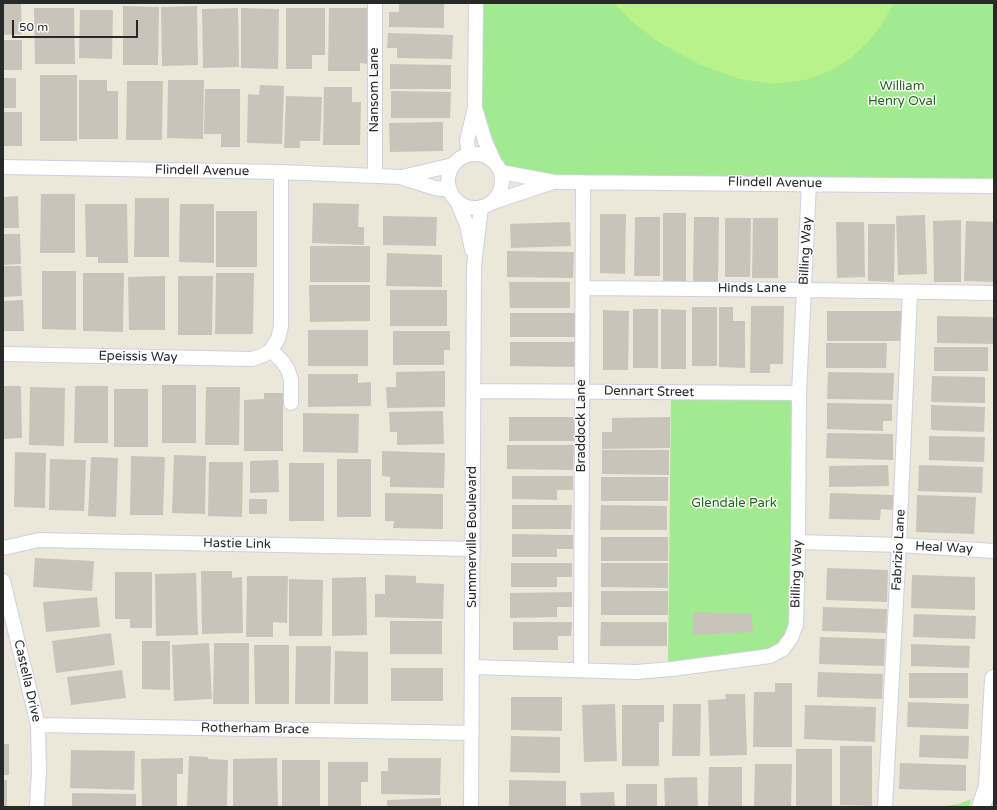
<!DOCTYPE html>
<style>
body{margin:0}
#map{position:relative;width:997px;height:810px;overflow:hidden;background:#ede7d9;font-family:"Varela Round",sans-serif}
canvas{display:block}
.frame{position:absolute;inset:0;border:4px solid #292929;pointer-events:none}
.scale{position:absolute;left:12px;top:20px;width:126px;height:18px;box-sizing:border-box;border:2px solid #292929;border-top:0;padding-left:5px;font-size:12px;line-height:14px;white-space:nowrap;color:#292929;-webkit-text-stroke:3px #fff;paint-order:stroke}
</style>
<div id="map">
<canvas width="997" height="810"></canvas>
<div class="frame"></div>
<div class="scale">50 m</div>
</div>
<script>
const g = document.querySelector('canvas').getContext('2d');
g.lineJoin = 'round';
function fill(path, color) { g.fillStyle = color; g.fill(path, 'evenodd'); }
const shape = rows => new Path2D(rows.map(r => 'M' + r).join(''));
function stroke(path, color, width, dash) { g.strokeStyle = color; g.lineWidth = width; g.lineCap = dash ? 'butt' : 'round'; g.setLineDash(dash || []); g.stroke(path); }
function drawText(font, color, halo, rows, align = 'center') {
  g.font = font + ' "Varela Round",sans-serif'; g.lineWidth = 3; g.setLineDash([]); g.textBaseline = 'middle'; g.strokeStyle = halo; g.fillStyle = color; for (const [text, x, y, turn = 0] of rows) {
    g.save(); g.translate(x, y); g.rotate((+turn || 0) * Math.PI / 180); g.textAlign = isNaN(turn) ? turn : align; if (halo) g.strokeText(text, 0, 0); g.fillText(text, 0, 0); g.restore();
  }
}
const green = shape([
 [476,3,994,3,994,186,555,182,501,172,475,107],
 [671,392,799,393,796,625,783,649,668,670],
 [971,799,969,807,937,807,959,804]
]);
const pitch = shape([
 [614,3,894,3,880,27,868,42,851,58,830,71,805,80,775,84,739,79,699,64,660,43,631,21]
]);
const building = shape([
 [3,3,21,3,22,34,3,35],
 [399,3,444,4,444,28,389,27,389,12,399,12],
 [123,6,159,7,158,65,123,65],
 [197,6,198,65,162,66,161,7],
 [34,8,74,8,75,64,35,64],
 [238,8,239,67,203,68,202,9],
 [241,8,279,9,278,69,241,68],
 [286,8,325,8,325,55,312,55,312,69,286,69],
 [329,8,370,8,369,64,360,63,360,71,328,71],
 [80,10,113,10,112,59,79,58],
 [388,33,453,35,452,59,397,58,397,48,387,48],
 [3,40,22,40,22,70,3,70],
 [390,64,451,65,451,89,390,89],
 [40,75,77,75,77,141,40,141],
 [3,78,16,78,16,108,3,108],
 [79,80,107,80,107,91,118,91,118,139,79,139],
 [168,80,204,80,203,139,167,138],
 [127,81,163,81,162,140,126,140],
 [260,85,284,86,282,144,247,143,248,94,259,95],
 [324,87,352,87,352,102,361,102,360,145,323,145],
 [205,89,240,89,240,147,221,147,221,134,204,134],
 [391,91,451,92,450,118,391,118],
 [286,96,322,97,320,141,300,141,300,148,284,148],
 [3,112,22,112,22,146,3,146],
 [443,122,443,151,390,152,389,123],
 [41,194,75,194,75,253,40,253],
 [18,196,19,228,3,228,3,197],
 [135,198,169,198,169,257,134,257],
 [313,203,359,204,358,227,364,227,364,245,312,243],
 [85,204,127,204,128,263,98,263,98,257,86,257],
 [180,204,214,204,214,263,179,262],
 [216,211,257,211,257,267,216,267],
 [663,213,686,213,686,283,663,283],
 [600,214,626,214,625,274,600,273],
 [925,215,927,274,898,275,896,216],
 [383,216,437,217,436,246,383,245],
 [635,217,660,217,660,276,634,276],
 [694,217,719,217,718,283,693,282],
 [725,218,751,218,750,277,725,277],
 [753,218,778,218,778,278,752,278],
 [961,220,961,282,934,282,933,221],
 [966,221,994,222,994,282,964,281],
 [570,222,571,246,511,248,510,224],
 [836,222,864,222,865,277,837,278],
 [868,224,895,224,894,282,868,281],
 [3,234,20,234,21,264,3,265],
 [310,246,370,246,370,282,310,282],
 [507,251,574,252,573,278,507,277],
 [387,253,442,255,442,287,386,286],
 [3,266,21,266,22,296,3,297],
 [42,271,76,271,76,330,42,329],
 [83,273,124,273,123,332,83,331],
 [216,273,254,273,253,334,215,334],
 [165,276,165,330,129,330,128,277],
 [178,276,213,276,212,335,178,335],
 [509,282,570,282,570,308,510,308],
 [309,285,370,285,370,321,310,322],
 [390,290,447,290,447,326,390,326],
 [23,300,24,331,3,331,3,301],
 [751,306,784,306,783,364,770,364,770,373,750,373],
 [692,307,717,307,717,366,692,366],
 [719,307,733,307,733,321,745,321,745,368,719,367],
 [633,309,658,309,658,368,633,368],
 [661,309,686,310,686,369,661,369],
 [603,310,629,311,628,370,603,370],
 [827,311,902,311,902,341,827,341],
 [510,313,576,313,576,337,510,337],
 [937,316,994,317,994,344,937,343],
 [308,330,368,330,368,366,308,366],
 [393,331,450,331,450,350,444,350,444,365,393,365],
 [510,342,576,342,576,367,510,366],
 [826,343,887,343,886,368,826,368],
 [934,347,988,347,988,371,934,371],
 [445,371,445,407,387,408,386,387,396,387,396,372],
 [828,372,894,373,893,400,827,399],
 [308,374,358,374,358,383,371,382,371,406,308,407],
 [932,376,985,377,985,403,931,402],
 [162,385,196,385,196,443,162,443],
 [3,386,21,386,22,438,3,439],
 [75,386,108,386,108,443,74,443],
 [30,387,65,388,64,446,29,445],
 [206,387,240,387,239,445,205,445],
 [114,389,148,389,148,447,114,447],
 [264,393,283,393,283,451,244,451,244,400,264,399],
 [827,403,892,404,892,421,883,421,883,431,827,429],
 [931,405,985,407,984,432,931,430],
 [443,411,444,444,397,445,397,432,390,432,389,412],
 [303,413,359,414,358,453,303,452],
 [509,417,576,417,576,441,509,441],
 [670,417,670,448,602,449,602,432,612,432,612,418],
 [827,433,893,434,893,460,826,458],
 [929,436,985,437,984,462,929,460],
 [507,445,574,445,573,470,507,469],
 [602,450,669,450,669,475,602,474],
 [382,451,445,453,444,488,390,487,390,477,382,476],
 [15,452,46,453,45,508,14,507],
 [174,455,206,456,205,514,172,513],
 [131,456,165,457,163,515,130,515],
 [91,457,118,458,116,517,88,516],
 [50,459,86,460,84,511,49,510],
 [337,459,371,459,371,517,337,517],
 [278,460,279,492,250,493,250,461],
 [209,462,243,462,242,517,208,516],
 [289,463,324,463,324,521,289,521],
 [888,465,889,486,829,487,829,466],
 [919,465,983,467,982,493,918,491],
 [512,476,573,476,573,490,557,490,557,500,512,499],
 [601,477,668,477,668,501,601,501],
 [385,493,443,494,443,529,393,528,394,521,385,521],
 [830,493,893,495,893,510,881,509,880,520,829,519],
 [917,495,976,497,974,534,916,532],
 [249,499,267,499,267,514,249,514],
 [512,505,572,505,571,529,512,529],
 [601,505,667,506,667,530,600,530],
 [512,534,573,535,573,549,557,549,557,557,512,557],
 [601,537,668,537,668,561,601,561],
 [35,558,94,561,92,591,33,587],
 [511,563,572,563,572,577,557,577,557,587,511,587],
 [601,563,668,563,668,588,601,587],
 [827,568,888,570,887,602,826,600],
 [201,571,232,571,232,578,242,577,243,633,202,634],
 [115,572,152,572,152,628,130,628,130,619,115,619],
 [196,573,198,635,156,636,155,574],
 [385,575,416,576,416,583,444,584,443,619,375,617,375,594,385,594],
 [912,575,975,577,975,610,911,608],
 [247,576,288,576,287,623,273,622,273,637,246,637],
 [366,577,367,635,332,636,332,578],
 [289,579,323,580,322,636,289,636],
 [601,591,668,591,668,615,601,615],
 [572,592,572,607,557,607,557,617,510,618,510,593],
 [97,597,100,627,46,632,43,602],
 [823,607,887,609,886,633,822,631],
 [693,612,752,614,753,632,693,635],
 [914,614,976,616,975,639,913,637],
 [390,621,442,621,442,654,390,654],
 [513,622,572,622,571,636,558,636,558,650,513,650],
 [601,622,667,622,667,646,600,646],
 [111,633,115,665,56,673,52,641],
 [820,637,885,639,884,666,819,664],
 [142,641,170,641,170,690,142,689],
 [209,643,212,699,174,701,172,645],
 [214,643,249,643,249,704,213,704],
 [911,644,970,646,969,668,911,666],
 [254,645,289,645,289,704,255,704],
 [296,646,331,646,330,704,295,704],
 [335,651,368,652,368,704,334,704],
 [391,668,443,668,443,701,391,701],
 [122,670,126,698,71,705,67,677],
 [818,672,883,674,882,699,817,697],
 [909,673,968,673,968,698,909,698],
 [775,683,792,683,792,747,753,747,754,692,775,692],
 [725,694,745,694,747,755,710,756,708,700,726,699],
 [511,697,562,697,562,731,511,730],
 [908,702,969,704,968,729,907,727],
 [615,704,617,761,584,762,582,705],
 [673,704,701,704,700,756,672,756],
 [622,705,664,705,664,722,659,722,659,766,622,766],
 [805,705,876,707,875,742,804,739],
 [920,735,969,736,968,759,919,757],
 [511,736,560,737,560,773,510,772],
 [3,744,9,744,9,775,3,775],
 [840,746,872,746,872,806,840,805],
 [796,749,832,749,832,807,796,807],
 [71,750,135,751,134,790,70,788],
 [189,756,208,757,208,759,228,760,227,807,187,807],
 [183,758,183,774,177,774,177,807,142,807,141,759],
 [277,758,278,807,233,807,233,759],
 [388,758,441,758,440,795,381,794,381,771,388,771],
 [282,760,320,760,320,807,282,807],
 [328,762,368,762,368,782,361,782,361,807,328,807],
 [900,763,966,765,966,791,899,789],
 [755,764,792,764,791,807,754,807],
 [709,767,742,767,742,807,708,807],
 [697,777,698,807,665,807,664,778],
 [3,780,7,780,7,807,3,807],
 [509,780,566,781,566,807,509,807],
 [626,784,657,784,657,807,626,807],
 [614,792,615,807,581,807,580,793],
 [72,793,136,794,136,807,72,807],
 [441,798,441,807,387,807,387,800]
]);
const minor = shape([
 [475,108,485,141,494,161],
 '448 181a27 27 0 1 1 54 0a27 27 0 1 1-54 0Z',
 [469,155,467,141,475,107,476,3],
 [3,167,281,172,400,177,435,188,450,190],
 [501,172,555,182,994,186],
 [375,176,375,3],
 [402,177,453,165],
 [457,201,467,225,472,250],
 [493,202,553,182],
 [583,288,805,290,994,293],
 [271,350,283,362,288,370,291,380,291,403],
 [3,354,252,359,264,355,271,350,278,339,281,326,281,172],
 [475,391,799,393],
 [798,542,899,545,994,551],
 [3,548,39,540,473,549],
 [3,581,38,725,39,771,37,807],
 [473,667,636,672,672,669,770,656,783,649,791,638,796,625,798,542,799,393,809,184],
 [581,669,583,182],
 [38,725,472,733],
 [471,807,474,266,481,207],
 [885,807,899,545,910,292]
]);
const tertiary = shape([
 [981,807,988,786,994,679]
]);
const parkNames = [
 ["William",902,87],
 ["Henry Oval",902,102],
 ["Glendale Park",734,504]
];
const streetNames = [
 ["Nansom Lane",375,90,-90],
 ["Flindell Avenue",202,171,1],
 ["Flindell Avenue",775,183,1],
 ["Billing Way",806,251,-87],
 ["Hinds Lane",752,289],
 ["Epeissis Way",138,357,1],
 ["Dennart Street",649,392,1],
 ["Braddock Lane",582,426,-90],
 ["Summerville Boulevard",473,537,-90],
 ["Hastie Link",237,544,1],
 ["Heal Way",944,548,3],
 ["Fabrizio Lane",899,550,-87],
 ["Billing Way",797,574,-88],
 ["Castella Drive",27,681,77],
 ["Rotherham Brace",255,729,1]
];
fill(green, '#a2ea8f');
fill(pitch, '#b8f389');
fill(building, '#c8c4b9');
stroke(minor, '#cecfe4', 16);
stroke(tertiary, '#cecfe4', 20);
stroke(minor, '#fff', 14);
stroke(tertiary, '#fff', 18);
drawText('13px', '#196e11', '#fff', parkNames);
drawText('13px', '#292929', '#fff', streetNames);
</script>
